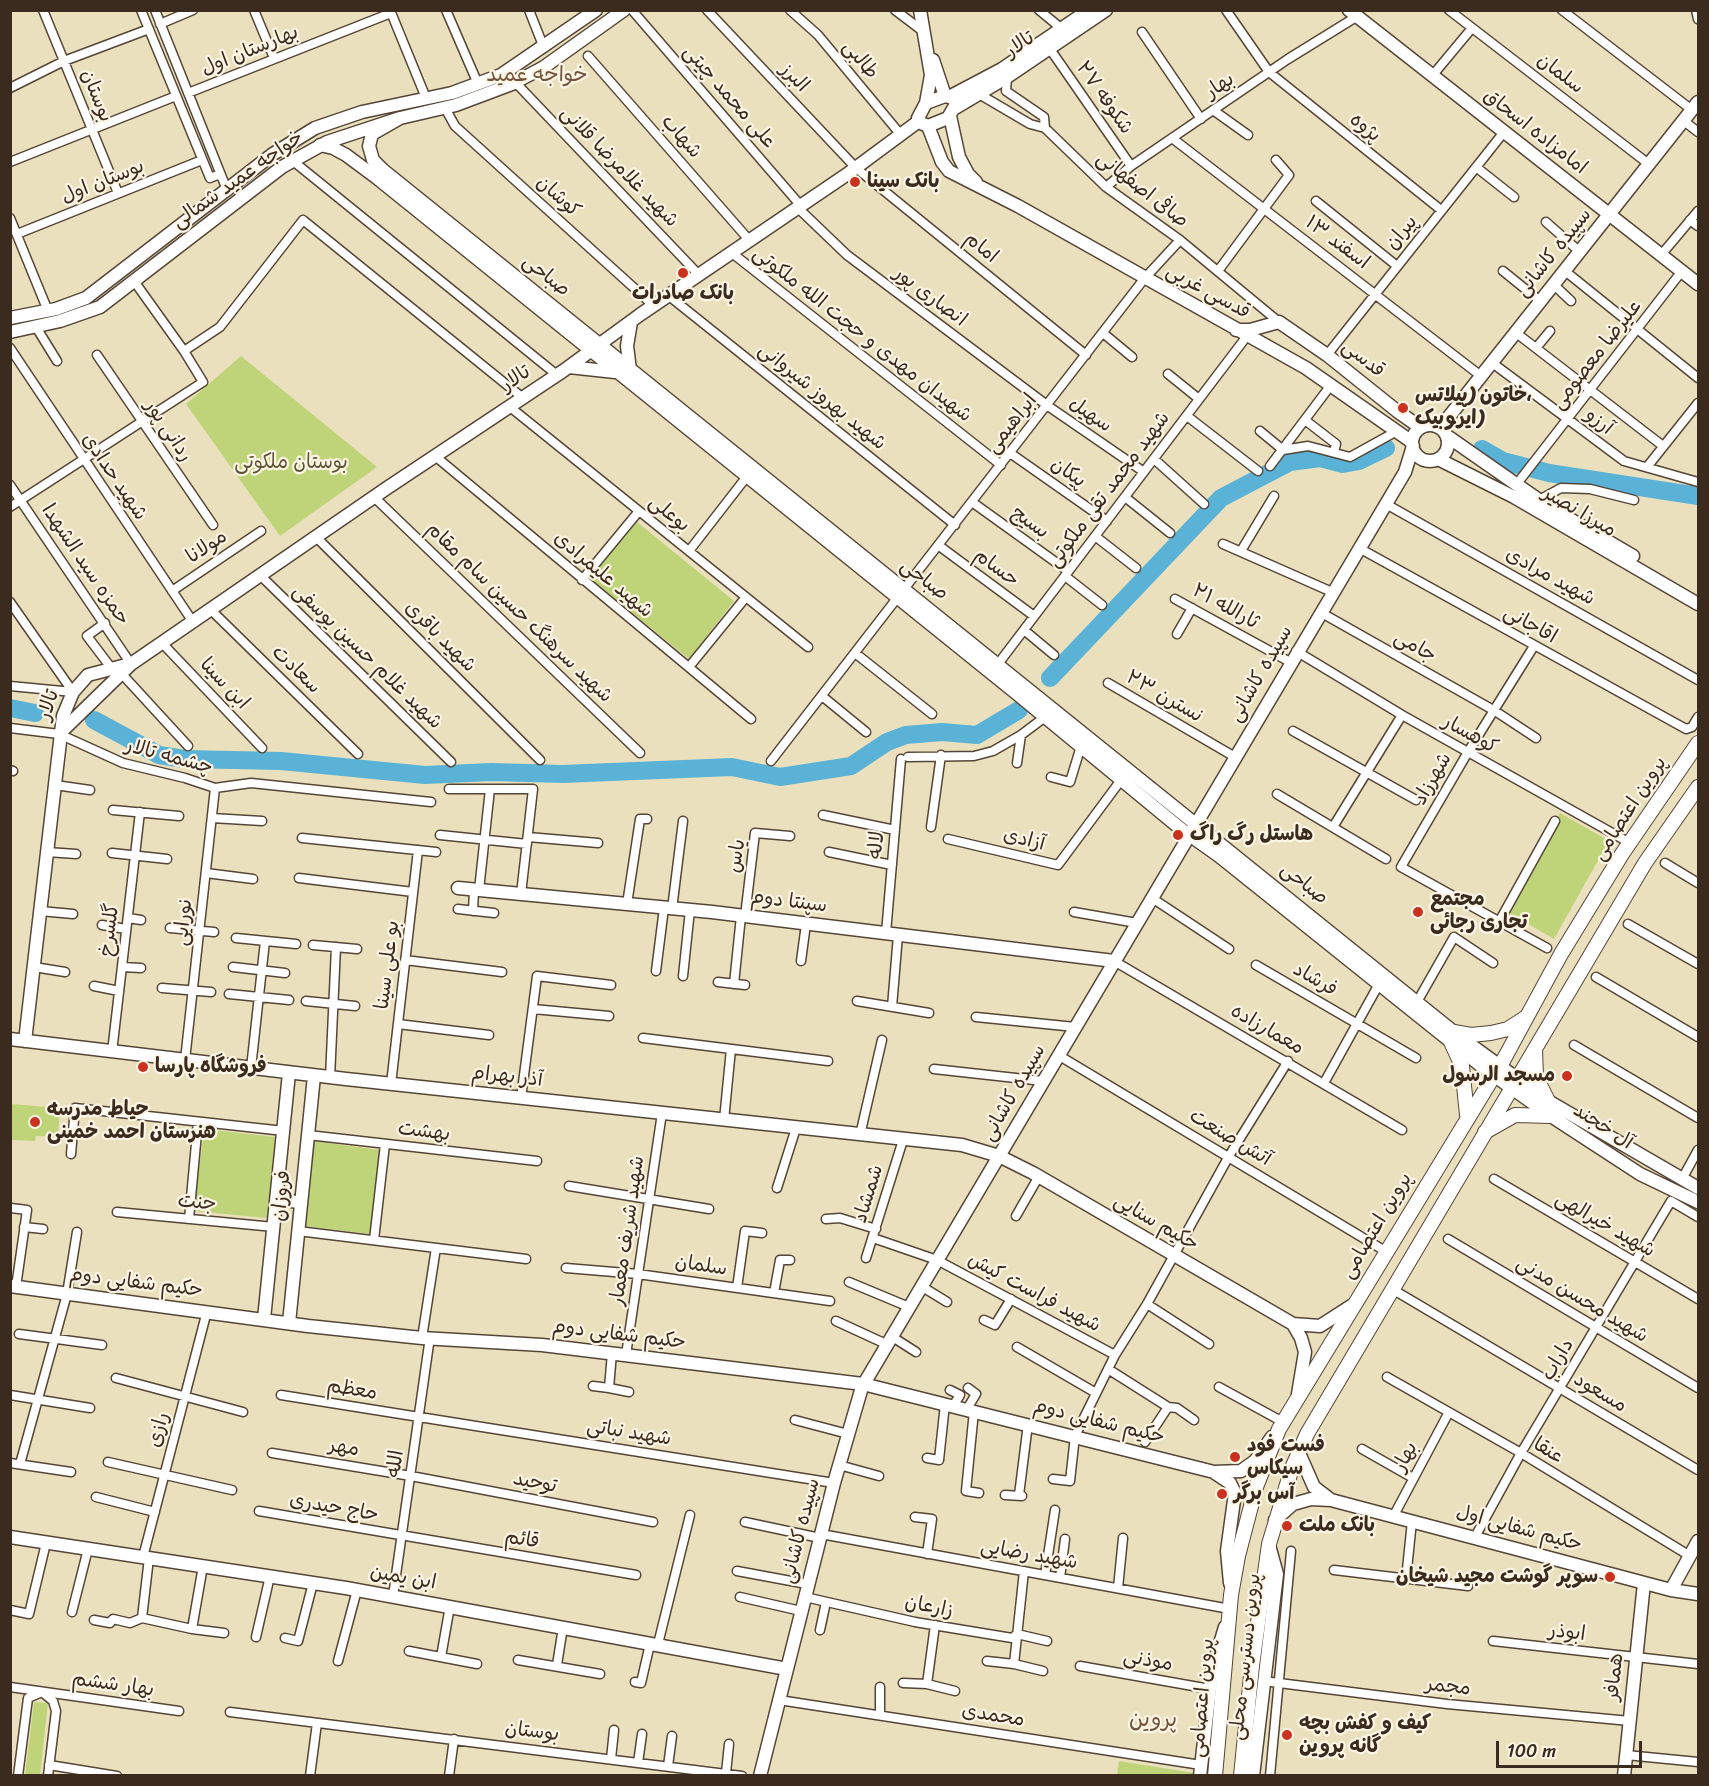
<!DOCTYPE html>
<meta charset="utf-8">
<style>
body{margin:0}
#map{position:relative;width:1709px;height:1786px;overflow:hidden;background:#eae0bd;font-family:Sriracha,sans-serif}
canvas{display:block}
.frame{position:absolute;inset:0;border:12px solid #3b2a1e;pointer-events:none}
.scale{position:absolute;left:1496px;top:1741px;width:146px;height:27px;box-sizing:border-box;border:3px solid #3b2a1e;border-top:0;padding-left:8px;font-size:18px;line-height:21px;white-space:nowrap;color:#3b2a1e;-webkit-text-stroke:4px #fcf5e5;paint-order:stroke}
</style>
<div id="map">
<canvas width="1709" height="1786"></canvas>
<div class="frame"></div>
<div class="scale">100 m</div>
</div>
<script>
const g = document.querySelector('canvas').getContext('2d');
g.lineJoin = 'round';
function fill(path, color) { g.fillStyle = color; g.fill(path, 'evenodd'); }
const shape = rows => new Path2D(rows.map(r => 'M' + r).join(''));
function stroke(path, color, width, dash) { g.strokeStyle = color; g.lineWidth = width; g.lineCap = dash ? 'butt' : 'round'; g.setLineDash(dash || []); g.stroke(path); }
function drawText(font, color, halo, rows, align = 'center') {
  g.font = font + ' Sriracha,"Playpen Sans Arabic",sans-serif'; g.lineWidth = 4.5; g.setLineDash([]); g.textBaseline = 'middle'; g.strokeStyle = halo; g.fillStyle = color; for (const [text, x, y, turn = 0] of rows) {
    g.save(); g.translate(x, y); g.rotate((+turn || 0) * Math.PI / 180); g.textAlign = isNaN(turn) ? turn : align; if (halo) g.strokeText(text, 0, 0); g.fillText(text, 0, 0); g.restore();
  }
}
const green = shape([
 [241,356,377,467,280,536,186,404],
 [637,522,734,601,689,659,590,578],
 [1560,813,1609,841,1554,939,1504,910],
 [11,1104,60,1108,58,1137,36,1136,35,1141,11,1140],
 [204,1129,275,1137,267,1218,194,1211],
 [313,1141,380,1150,371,1234,305,1226],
 [34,1702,48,1703,40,1775,25,1775],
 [1119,1761,1194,1773,1193,1775,1117,1775]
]);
const river = shape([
 [1482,449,1503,461,1549,473,1698,496],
 [1050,678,1221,498,1290,462,1320,458,1343,464,1359,461,1386,448],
 [10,708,35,713],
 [94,720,159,755,184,759,281,761,425,775,491,772,563,774,732,767,780,777,851,766,887,742,906,735,942,732,977,735,1019,710]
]);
const street = shape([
 [43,10,118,193],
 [141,10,210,178,220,174],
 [155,10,227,190],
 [254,10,274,58],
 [390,10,426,98],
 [446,10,478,84],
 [529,10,544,48],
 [632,10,801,206],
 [707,10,856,168,1086,355],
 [790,10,818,35,901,135],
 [895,10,924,32],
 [1039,10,1062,29],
 [1226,10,1269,72,1441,210],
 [1449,10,1650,165],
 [1562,10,1692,110],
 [1696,10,1698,19],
 [160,24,193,10],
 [1142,32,1201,119],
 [1050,49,1131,166],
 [588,56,750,241],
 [1432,76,1472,28],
 [1007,77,1006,91,1044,117,1045,128],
 [515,82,699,275],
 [10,88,64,61,149,29],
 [188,93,391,13],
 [979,94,1030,124,1045,128,1106,187,1180,240,1279,322],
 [445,108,455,126,654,306],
 [1213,110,1248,135],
 [1684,121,1698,132],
 [1172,138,1481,376],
 [293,161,557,375],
 [10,162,176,96],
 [1476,167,1514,197],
 [1106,187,1131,166,1288,59,1356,17],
 [1316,201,1397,266],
 [798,208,847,255,1048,406,1144,472],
 [10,218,48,311],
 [1690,220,1698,226],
 [1546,222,1580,252],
 [17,234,202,160],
 [732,253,1001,465],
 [1661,255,1698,211],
 [1218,271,1289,175,1276,160],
 [1503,271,1540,301],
 [1565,271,1698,378],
 [1553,284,1571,301],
 [669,296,955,525],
 [36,327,57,361],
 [1515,332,1663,446],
 [1103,333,1132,357],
 [10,348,193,622],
 [1536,348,1550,331],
 [184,351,220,327,303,220,523,398],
 [97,355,213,525],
 [1327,355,1504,132],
 [1491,362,1624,461,1698,482],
 [1168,374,1199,399],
 [510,407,808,647],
 [1187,416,1258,471],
 [1305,420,1336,444,1334,452],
 [1260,431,1283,450,1308,446,1350,457,1397,431],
 [1010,453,1107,521],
 [435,456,751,719],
 [1154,459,1204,504],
 [1270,466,1331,385],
 [1647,467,1698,403],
 [10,485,131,664],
 [1516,485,1682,271],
 [374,497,640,753],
 [1125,497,1170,533],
 [1539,500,1561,488,1590,489,1634,500],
 [972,502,1068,571],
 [1386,504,1698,680],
 [10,507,203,382,184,351,134,281],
 [1095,536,1136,568],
 [316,537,540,760],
 [1223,544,1332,592],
 [938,545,1034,616],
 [1359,548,1686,729,1692,727,1698,717],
 [689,551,748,475],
 [1241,551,1274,496],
 [261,576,451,762],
 [1065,576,1102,605],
 [582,580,639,511],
 [172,591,261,531],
 [1175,599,1290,662],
 [10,602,73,692],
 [211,610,358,754],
 [1320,612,1495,711,1536,738],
 [105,623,87,636,112,669],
 [1024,630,1054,655],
 [1177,634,1192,608],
 [162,643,262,748],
 [1534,646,1468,752,1401,867,1547,948],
 [1296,651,1402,715,1630,843],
 [855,653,932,714],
 [998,664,1247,336],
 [689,667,746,597],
 [121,673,188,746],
 [1108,683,1235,757],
 [10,686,73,692],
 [822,696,866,732],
 [10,728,59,734,123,763,185,778,215,788,251,783,431,802],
 [1293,731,1416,800],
 [908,757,974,756,993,751,1021,735,1045,717],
 [771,761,1144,279,1180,240],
 [1017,763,1021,735],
 [10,770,13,771],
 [1051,777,1070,782,1081,746],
 [55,785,90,790],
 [449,789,533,789,521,894],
 [1277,794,1386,859],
 [113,810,179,816],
 [823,815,895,830],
 [212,818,262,821],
 [931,827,941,755],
 [1333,827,1402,715],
 [440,835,527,844],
 [528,837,598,843],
 [302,838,436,852],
 [948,839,1058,865,1121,780],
 [47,852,76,854],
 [829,852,892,865],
 [112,853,167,859],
 [1665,863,1698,883],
 [206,873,253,879],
 [299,878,413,892],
 [479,890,490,789],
 [1152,898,1229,949],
 [627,904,640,819,647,819],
 [458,909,494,913],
 [672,909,683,821],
 [40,911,73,914],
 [473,911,474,890],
 [1074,912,1137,923],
 [745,916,755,833,790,836],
 [128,918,141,920],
 [1499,922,1555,821],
 [1628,924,1698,964],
 [102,925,126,929],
 [170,928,214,932],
 [886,933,901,759],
 [236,938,296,944],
 [313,945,357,949],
 [405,960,502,972],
 [801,961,806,924],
 [1114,961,1402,1130],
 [1256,965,1416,1058],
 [34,967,65,972],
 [122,967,141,968],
 [233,967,285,973],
 [656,971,664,908],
 [683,976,690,910],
 [1596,977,1698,1037],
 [718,982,745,985],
 [734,984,741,916],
 [94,986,119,991],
 [162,988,211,992],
 [229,994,289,1000],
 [306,1001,355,1006],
 [857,1001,929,1013],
 [1417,1002,1454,937,1493,963],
 [892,1007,898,935],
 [533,1009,609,1016],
 [976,1017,1075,1027],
 [398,1024,489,1035],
 [643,1038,828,1061],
 [1574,1045,1698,1118],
 [112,1052,140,812],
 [1058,1055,1385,1251],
 [185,1060,215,788],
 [251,1068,265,941],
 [934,1069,1043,1081],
 [330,1078,336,947],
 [1324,1083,1379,984],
 [391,1084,418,850],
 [521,1098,537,976,611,985],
 [724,1120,731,1049],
 [308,1135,537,1161],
 [860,1135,882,1040],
 [71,1154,75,1108,284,1131],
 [1494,1179,1698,1299],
 [1682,1179,1698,1150],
 [569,1186,709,1209],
 [777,1188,796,1128],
 [11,1208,27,1210,16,1287],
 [117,1212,274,1227],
 [1016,1216,1039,1176],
 [189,1219,198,1122],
 [826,1219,840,1218,876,1229],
 [24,1227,43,1229],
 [298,1231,526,1259],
 [873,1238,937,1260,1115,1355],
 [1448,1239,1698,1388],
 [374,1240,385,1144],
 [866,1258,903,1140],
 [566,1268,638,1274,830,1301],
 [849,1282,909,1307],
 [921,1286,947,1302],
 [737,1288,745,1231,762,1233],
 [1392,1289,1698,1470],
 [774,1293,780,1260,790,1260],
 [1147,1304,1209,1344],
 [984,1320,995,1325,1011,1299],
 [836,1321,886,1344],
 [19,1334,102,1345],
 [891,1336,916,1352],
 [422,1338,436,1248],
 [1017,1347,1096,1393],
 [626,1355,662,1113],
 [1108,1369,1168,1407,1145,1442],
 [1387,1377,1521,1453,1690,1556],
 [116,1378,243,1412],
 [593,1386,609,1388,612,1353],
 [1219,1387,1283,1422],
 [609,1388,629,1392],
 [950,1390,960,1395,953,1406],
 [10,1395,90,1408],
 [281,1395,834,1483],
 [1168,1407,1177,1408,1194,1420],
 [967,1409,976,1394,968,1388],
 [974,1411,966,1491,979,1493],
 [795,1420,848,1434],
 [1362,1449,1413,1478],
 [272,1453,411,1476,653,1522],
 [927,1458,939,1460,945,1404],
 [108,1462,232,1490],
 [10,1463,71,1472],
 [20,1464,67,1294,77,1232],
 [839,1465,879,1476],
 [1053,1479,1070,1481,1075,1436,1115,1355,1147,1304,1229,1156,1288,1061],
 [1005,1495,1022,1496],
 [1019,1495,1028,1424],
 [96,1497,155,1512],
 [259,1511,636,1575],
 [915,1517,932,1519,927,1554],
 [1393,1517,1449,1412],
 [745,1522,820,1538],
 [821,1534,1230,1609],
 [1475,1537,1521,1453,1671,1201,1698,1217],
 [143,1557,207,1311],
 [1334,1570,1468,1586],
 [737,1571,807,1584],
 [1045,1575,1055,1510],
 [1060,1578,1065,1539],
 [1406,1579,1412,1521],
 [1118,1588,1123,1538],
 [393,1596,430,1337],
 [740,1597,801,1611],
 [805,1597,915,1622,1012,1638,1017,1634,1047,1641],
 [10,1610,29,1614,46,1543],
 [72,1612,88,1549],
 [142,1618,149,1558],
 [94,1620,110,1623,113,1619,130,1623,142,1618,192,1629,224,1633],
 [192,1629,203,1566],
 [820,1630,826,1602],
 [256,1637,270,1576],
 [285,1638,298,1641,313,1583],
 [1493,1641,1698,1664],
 [658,1644,690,1515],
 [409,1651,477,1664],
 [441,1657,450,1606],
 [518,1660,600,1674],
 [338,1661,357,1590],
 [987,1661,1014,1664,1043,1671],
 [1014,1664,1024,1571],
 [557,1665,563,1627],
 [1080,1666,1210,1689],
 [1263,1681,1447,1704,1630,1721],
 [635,1682,641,1683,650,1644],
 [903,1683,927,1684,955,1691],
 [927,1684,935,1625],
 [10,1687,179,1711],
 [880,1687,880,1715],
 [42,1692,53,1701,56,1711,48,1776],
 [779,1700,1201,1765],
 [230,1712,742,1776],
 [1626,1755,1698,1762],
 [611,1759,614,1730],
 [638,1763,642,1734],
 [49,1765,117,1776],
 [668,1766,672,1736],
 [726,1773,729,1744],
 [18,1776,28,1698,42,1692],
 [310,1776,317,1723],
 [449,1776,454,1739],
 [1270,1776,1291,1551]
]);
const secondary = shape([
 [920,10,931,75,926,103],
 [1349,10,1698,284],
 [933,60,945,96],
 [945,96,953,98,956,104,948,118,928,126,921,123,918,118,926,103,945,96],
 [949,97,1002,69,1089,10],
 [955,108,1007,77,1106,10],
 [950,116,959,157,968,174,976,182],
 [400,118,372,134,369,146,373,160,383,170,1460,1037,1548,1101,1698,1188],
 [928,126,942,162,949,171,1018,206,1306,368,1412,442],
 [320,145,333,148,346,155,377,178,1016,693,1181,829,1219,856,1485,1069,1551,1116,1640,1174,1698,1202],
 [10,318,56,309,86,298,273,154,315,128,362,112,452,93,501,75,596,10],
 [1236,330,1250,330,1279,322,1327,355,1397,411,1414,423,1424,426],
 [10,332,60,321,100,307,282,167,327,142,400,118,456,105,512,84,544,67,624,10],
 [569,367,615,372],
 [630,370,627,346,631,322],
 '1412 443a18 18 0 1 1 36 0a18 18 0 1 1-36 0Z',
 [1440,428,1698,102],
 [1447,436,1546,505,1633,556],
 [1438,459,1514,497,1698,604],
 [59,734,131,664,387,488,563,371,641,314,846,175,919,121],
 [458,888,712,912,1114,961],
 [10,1039,346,1079,962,1145,999,1156,1033,1173,1293,1324,1320,1326,1351,1306],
 [25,1041,63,716,73,692,88,675,130,664],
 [277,1198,301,1203],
 [10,1286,308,1326,422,1338,542,1345,863,1384,1214,1472,1241,1471,1255,1461,1272,1437],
 [264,1319,289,1073],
 [289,1323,314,1076],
 [1293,1324,1301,1338,1305,1352,1298,1394],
 [1299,1453,1314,1487,1331,1500],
 [1215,1473,1230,1483,1235,1493,1227,1551,1230,1583],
 [1275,1520,1293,1504,1311,1499,1331,1500,1671,1590,1698,1594],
 [10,1537,346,1588,787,1669],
 [1671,1590,1698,1541],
 [760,1776,834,1483,862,1387,1405,472,1413,446],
 [1200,1776,1212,1671,1225,1627],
 [1253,1776,1277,1574,1269,1545],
 [1624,1776,1644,1583]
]);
const primary = shape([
 [1454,1032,1471,1035,1491,1033,1508,1029,1525,1018],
 [1451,1042,1462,1066,1467,1115],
 [1535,1049,1536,1077,1548,1101],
 [1485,1132,1515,1115,1551,1116],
 [1215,1776,1231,1595,1238,1556,1256,1487,1279,1429,1504,1059,1561,954,1622,854,1698,743],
 [1241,1776,1252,1666,1269,1544,1292,1468,1307,1434,1645,863,1698,787]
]);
const markers = [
 [855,182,6,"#c8321e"],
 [683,273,6,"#c8321e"],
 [1403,408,6,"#c8321e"],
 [1178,835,6,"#c8321e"],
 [1418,912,6,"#c8321e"],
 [143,1067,6,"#c8321e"],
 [1567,1076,6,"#c8321e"],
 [35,1122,6,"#c8321e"],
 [1235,1457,6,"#c8321e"],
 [1222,1494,6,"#c8321e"],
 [1287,1526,6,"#c8321e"],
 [1610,1577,6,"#c8321e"],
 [1287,1735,6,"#c8321e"]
];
const streetNames = [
 ["تالار",1020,45,-34],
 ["بهارستان اول",250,51,-22],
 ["طالبی",860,60,50],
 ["سلمان",1560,74,37],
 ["البرز",794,78,46],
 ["بهار",1220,86,-34],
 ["بوستان",96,96,68],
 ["علی محمد چیتی",729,97,49],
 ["شکوفه ۲۷",1104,98,55],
 ["پژوه",1365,128,39],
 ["امامزاده اسحاق",1535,132,38],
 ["شهاب",681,137,49],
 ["شهید غلامرضا قلانی",619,167,46],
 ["خواجه عمید شمالی",238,180,-35],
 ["بوستان اول",103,182,-22],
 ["صافی اصفهانی",1142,190,38],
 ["کوشان",558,197,42],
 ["پیران",1402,233,-51],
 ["اسفند ۱۳",1337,243,37],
 ["امام",981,248,39],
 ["سپیده کاشانی",1554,253,-51],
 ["صباحی",546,276,39],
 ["قدسی غربی",1208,292,29],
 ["انصاری پور",930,297,37],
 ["شهیدان مهدی و حجت الله ملکوتی",862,335,38],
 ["علیرضا معصومی",1597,355,-52],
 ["قدسی",1363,359,38],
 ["تالار",516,379,-34],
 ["شهید بهروز شیروانی",822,397,39],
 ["سهیل",1090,415,34],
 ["آرزو",1599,422,38],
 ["ابراهیمی",1012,424,-52],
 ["ردانی پور",168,431,56],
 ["پیکان",1068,473,35],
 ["شهید حدادی",114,477,56],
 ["شهید محمد تقی ملکوتی",1109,490,-53],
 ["میرزا نصیر",1579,512,30],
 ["بوعلی",669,514,39],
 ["بسیج",1030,523,36],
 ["مولانا",207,547,-34],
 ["حمزه سید الشهدا",85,565,56],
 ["حسام",996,568,36],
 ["شهید علیمرادی",603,575,40],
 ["شهید مرادی",1550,577,29],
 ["صباحی",924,580,38],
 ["ثارالله ۲۱",1225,607,29],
 ["شهید سرهنگ حسین سام مقام",519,613,44],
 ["اقاجانی",1530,625,29],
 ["شهید باقری",440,637,45],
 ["جامی",1415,647,29],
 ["شهید غلام حسین یوسفی",367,657,44],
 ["سعادت",296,670,44],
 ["سپیده کاشانی",1261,674,-60],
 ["ابن سینا",224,684,47],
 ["نسترن ۲۳",1164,697,30],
 ["تالار",49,705,-72],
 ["کوهسار",1470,735,29],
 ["چشمه تالار",169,757,15],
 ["شهرزاد",1433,779,-60],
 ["پروین اعتصامی",1630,809,-57],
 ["آزادی",1024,840,14],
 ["لاله",877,845,-85],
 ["یاس",737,856,-81],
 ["صباحی",1304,884,39],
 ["سپنتا دوم",789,902,7],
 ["نورایی",184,922,-84],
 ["گلسرخ",110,930,-83],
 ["بو علی سینا",388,965,-83],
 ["فرشاد",1315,980,30],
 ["معمارزاده",1267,1030,30],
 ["آذر بهرام",507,1077,6],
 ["سپیده کاشانی",1014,1093,-60],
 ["آل خجند",1603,1127,33],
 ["بهشت",424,1132,7],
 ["آتش صنعت",1230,1138,31],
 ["شمشاد",869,1194,-73],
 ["فروزان",282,1196,-84],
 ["جنت",197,1203,5],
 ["حکیم سنایی",1156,1223,30],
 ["شهید خیرالهی",1605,1225,30],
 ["پروین اعتصامی",1377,1226,-59],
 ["شهید شریف معمار",628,1231,-82],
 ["سلمان",701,1266,8],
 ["حکیم شفایی دوم",136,1283,7],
 ["شهید فراست کیش",1034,1293,28],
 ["شهید محسن مدنی",1582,1300,31],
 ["حکیم شفایی دوم",619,1335,7],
 ["داراب",1558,1360,-60],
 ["معظم",352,1390,9],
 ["مسعود",1600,1393,31],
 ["حکیم شفایی دوم",1099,1422,14],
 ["رازی",159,1430,-75],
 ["شهید نباتی",629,1433,9],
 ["مهر",344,1448,9],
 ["عنقا",1548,1451,31],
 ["بهار",1406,1457,-62],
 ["الله",396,1464,-82],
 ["توحید",535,1483,11],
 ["حاج حیدری",334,1508,10],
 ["حکیم شفایی اول",1519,1529,15],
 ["سپیده کاشانی",801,1531,-76],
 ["قائم",522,1540,9],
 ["شهید رضایی",1029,1555,10],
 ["ابن یمین",403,1578,10],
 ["زارعان",929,1607,11],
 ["ابوذر",1567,1633,6],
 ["پروین دسترسی محلی",1246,1657,-84],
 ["موذنی",1148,1661,10],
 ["همافر",1615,1677,-84],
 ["بهار ششم",113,1685,8],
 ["مجمر",1448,1687,6],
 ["پروین اعتصامی",1203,1698,-85],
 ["محمدی",993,1716,9],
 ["بوستان",532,1732,7]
];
const poiNames = [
 ["بانک سینا",867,182],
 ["بانک صادرات",683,294,"center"],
 ["خاتون (پیلاتس،",1415,396],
 ["ایروبیک)",1415,419],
 ["هاستل رگ راگ",1190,835],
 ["مجتمع",1430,900],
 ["تجاری رجائی",1430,923],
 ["فروشگاه پارسا",155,1067],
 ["مسجد الرسول",1555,1076,"right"],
 ["حیاط مدرسه",47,1110],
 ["هنرستان احمد خمینی",47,1133],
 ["فست فود",1247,1446],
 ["سیکاس",1247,1469],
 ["آس برگر",1234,1494],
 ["بانک ملت",1299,1526],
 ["سوپر گوشت مجید شیخان",1598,1577,"right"],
 ["کیف و کفش بچه",1299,1724],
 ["گانه پروین",1299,1747]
];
const parkNames = [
 ["بوستان ملکوتی",291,463]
];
const neighbourhoodNames = [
 ["خواجه عمید",537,76]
];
const quarterNames = [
 ["پروین",1153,1720]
];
fill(green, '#bfd478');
stroke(river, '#5ab2d7', 18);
stroke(street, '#554536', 11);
stroke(secondary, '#554536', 15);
stroke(primary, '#554536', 16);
stroke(street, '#fff', 8);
stroke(secondary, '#fff', 12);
stroke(primary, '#fff', 14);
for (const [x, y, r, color] of markers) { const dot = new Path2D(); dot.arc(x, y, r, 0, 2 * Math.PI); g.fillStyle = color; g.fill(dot); stroke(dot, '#fcf5e5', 2); }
drawText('20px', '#3b2a1e', '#fcf5e5', streetNames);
drawText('bold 20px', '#3b2a1e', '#fcf5e5', poiNames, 'left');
drawText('20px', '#5c5434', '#fcf5e5', parkNames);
drawText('21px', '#72533b', '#fcf5e5', neighbourhoodNames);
drawText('22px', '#72533b', '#fcf5e5', quarterNames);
</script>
